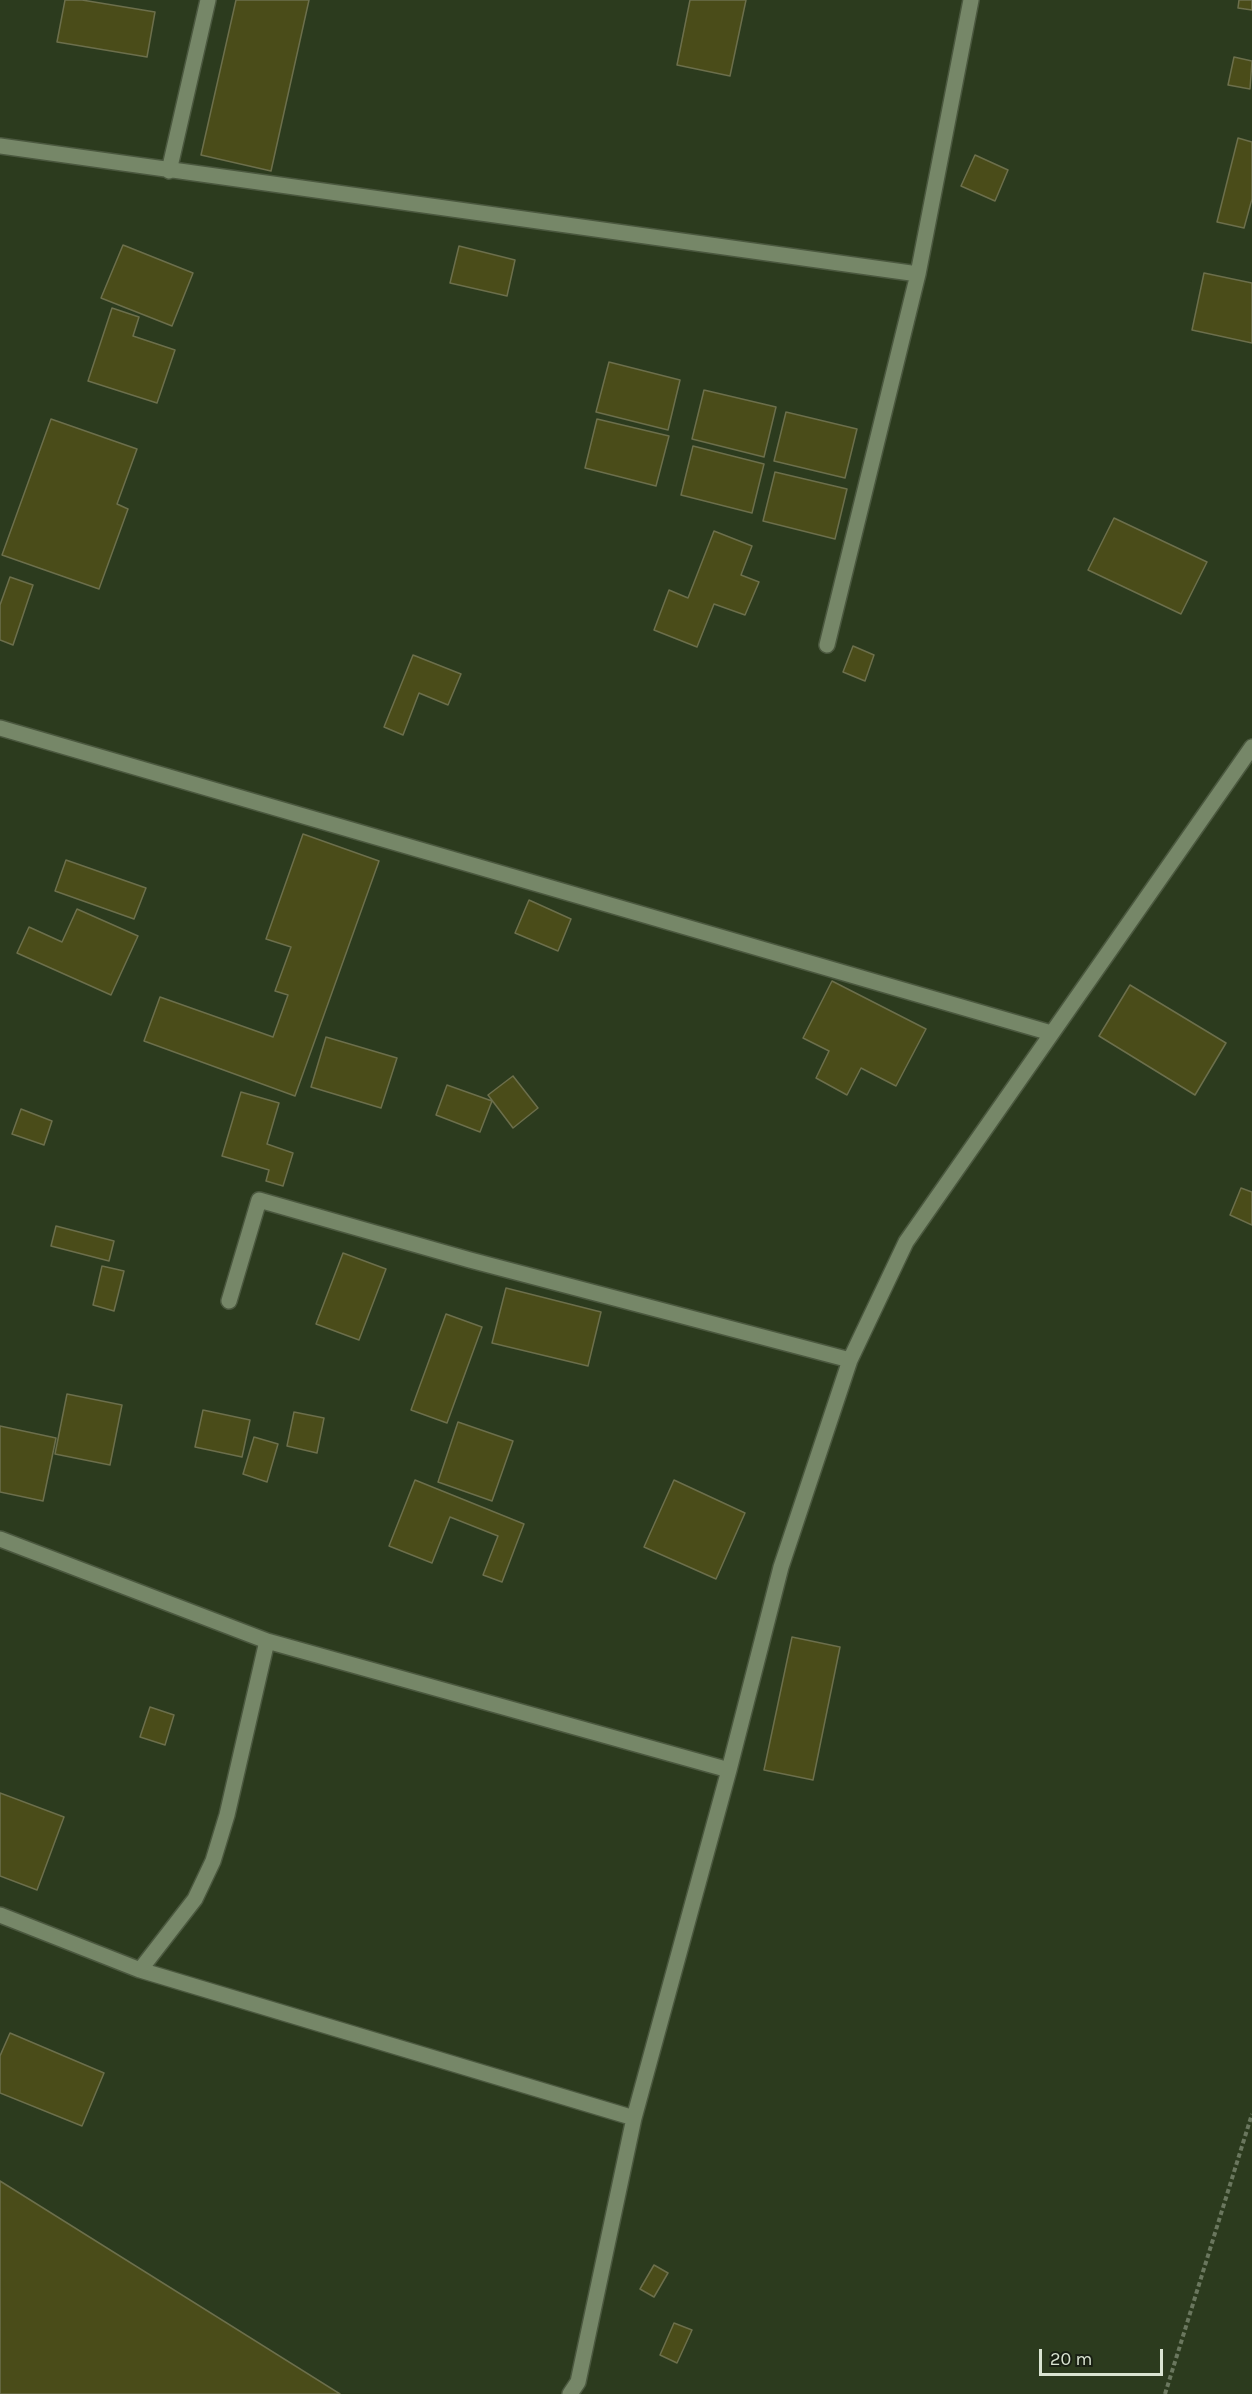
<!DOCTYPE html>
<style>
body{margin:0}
#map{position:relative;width:1252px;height:2394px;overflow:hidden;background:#2c3b1e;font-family:Karla,sans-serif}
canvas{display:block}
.scale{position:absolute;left:1039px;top:2349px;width:124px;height:27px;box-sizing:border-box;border:3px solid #dae4d2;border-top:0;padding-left:8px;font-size:18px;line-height:21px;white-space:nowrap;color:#dae4d2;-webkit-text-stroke:4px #192013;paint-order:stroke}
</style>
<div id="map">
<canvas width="1252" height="2394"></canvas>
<div class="scale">20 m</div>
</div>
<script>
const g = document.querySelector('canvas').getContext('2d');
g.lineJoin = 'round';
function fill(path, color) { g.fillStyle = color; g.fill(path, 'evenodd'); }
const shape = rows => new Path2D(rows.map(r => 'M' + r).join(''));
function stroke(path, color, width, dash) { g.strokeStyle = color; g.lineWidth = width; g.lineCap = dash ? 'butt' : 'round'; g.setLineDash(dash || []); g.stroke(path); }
const building = shape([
 [65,0,82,0,155,12,147,57,57,42,65,0],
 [236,0,309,0,271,171,201,155,236,0],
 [690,0,746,0,730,76,677,65,690,0],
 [1239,0,1252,0,1252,10,1238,8,1239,0],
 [1234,57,1252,61,1250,89,1228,85,1234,57],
 [1238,138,1252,142,1252,199,1244,228,1217,222,1238,138],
 [975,155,1008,170,995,201,961,186,975,155],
 [123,245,193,273,172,326,101,298,123,245],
 [459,246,515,260,507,296,450,283,459,246],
 [1204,273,1252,283,1252,343,1192,330,1204,273],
 [112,308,139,317,133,336,175,350,157,403,88,381,112,308],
 [609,362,680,380,668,430,596,412,609,362],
 [704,390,776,407,764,457,692,439,704,390],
 [786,412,857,429,845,478,774,461,786,412],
 [51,419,137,449,117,504,128,509,99,589,2,555,51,419],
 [597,419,669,436,656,486,585,468,597,419],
 [693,446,764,464,752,513,681,495,693,446],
 [775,472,847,489,835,539,763,521,775,472],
 [1114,518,1207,562,1181,614,1088,570,1114,518],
 [714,531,752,546,741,575,759,582,745,615,714,604,697,647,654,630,669,590,688,598,714,531],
 [10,577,33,585,13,645,0,640,0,605,10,577],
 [853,646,874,655,865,681,843,672,853,646],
 [413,655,461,674,448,705,419,693,403,735,384,727,413,655],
 [303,834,379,861,295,1096,144,1041,160,997,273,1037,288,995,275,991,291,947,266,939,303,834],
 [66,860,146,888,134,919,55,891,66,860],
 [529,900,571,919,558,951,515,933,529,900],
 [77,909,138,936,111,995,17,953,29,927,62,942,77,909],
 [832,981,926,1029,896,1086,861,1068,847,1095,816,1078,829,1051,803,1038,832,981],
 [1130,985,1226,1043,1195,1095,1099,1036,1130,985],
 [326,1037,397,1058,381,1108,311,1087,326,1037],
 [513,1076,538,1108,513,1128,488,1095,513,1076],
 [447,1085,492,1101,480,1132,436,1115,447,1085],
 [241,1092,279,1103,267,1144,293,1153,283,1186,266,1181,269,1170,222,1156,241,1092],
 [21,1109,52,1121,44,1145,12,1134,21,1109],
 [1241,1188,1252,1192,1252,1225,1230,1215,1241,1188],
 [56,1226,114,1241,109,1261,51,1246,56,1226],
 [343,1253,386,1269,359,1340,316,1324,343,1253],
 [102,1266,124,1271,114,1311,93,1305,102,1266],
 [506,1288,601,1312,588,1366,492,1343,506,1288],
 [446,1314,482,1327,447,1423,411,1410,446,1314],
 [67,1394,122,1405,110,1465,55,1454,67,1394],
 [203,1410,250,1420,242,1457,195,1447,203,1410],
 [294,1412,324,1418,317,1453,287,1446,294,1412],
 [458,1422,513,1441,492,1501,438,1482,458,1422],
 [0,1426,56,1438,43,1501,0,1492,0,1426],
 [254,1437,278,1444,267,1482,243,1474,254,1437],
 [415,1480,524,1524,502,1582,483,1575,498,1536,450,1517,432,1563,389,1546,415,1480],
 [674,1480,745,1513,716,1579,644,1547,674,1480],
 [792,1637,840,1647,813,1780,764,1770,792,1637],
 [150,1707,174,1715,165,1745,140,1737,150,1707],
 [0,1793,64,1817,37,1890,0,1876,0,1793],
 [10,2033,104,2073,82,2126,0,2093,0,2056,10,2033],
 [0,2181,340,2394,0,2394,0,2181],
 [654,2265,668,2273,654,2297,640,2289,654,2265],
 [674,2323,692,2330,677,2363,660,2355,674,2323]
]);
const path = shape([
 [1165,2394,1252,2114]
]);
const street = shape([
 [0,146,918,274],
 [169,171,208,0],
 [827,645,918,274,971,0],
 [0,728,1051,1033],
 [229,1301,259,1200,470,1260,850,1360],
 [0,1539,267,1641,729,1770],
 [0,1915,140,1970,634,2118],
 [140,1970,195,1899,213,1861,227,1815,267,1641],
 [570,2394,578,2382,634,2118,729,1770,781,1567,850,1360,906,1242,1252,747]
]);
fill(building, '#4a4c19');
stroke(building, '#6c6f4c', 1.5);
stroke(street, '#4b583f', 18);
stroke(path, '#6a775e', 4, [4.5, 3]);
stroke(street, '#768768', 15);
</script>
